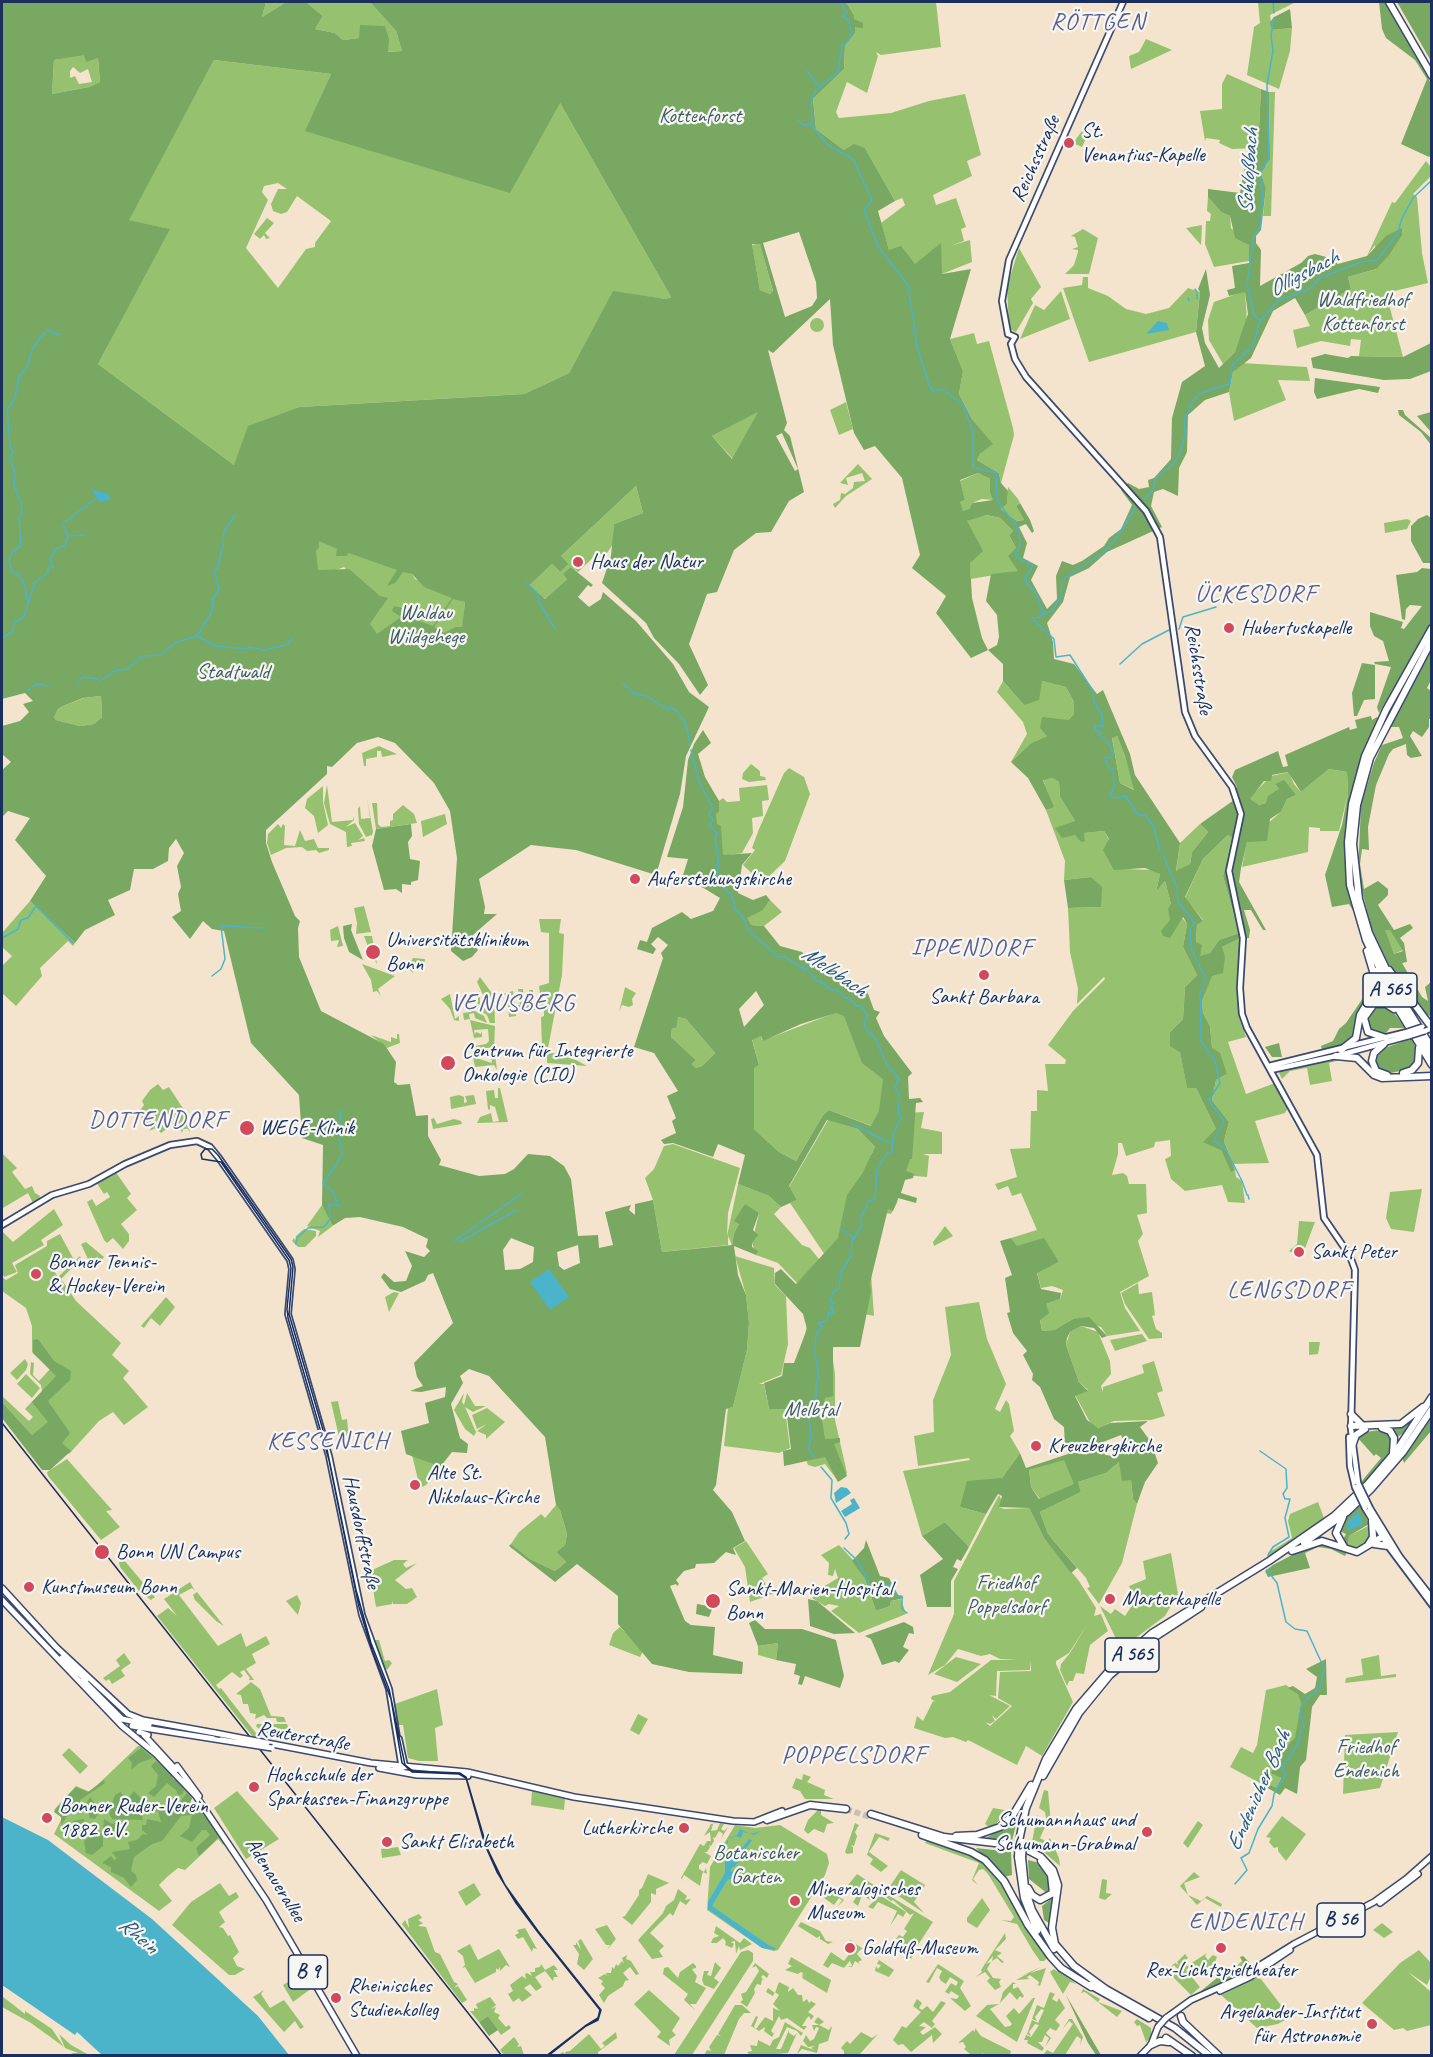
<!DOCTYPE html>
<meta charset="utf-8">
<style>
body{margin:0}
#map{position:relative;width:1433px;height:2057px;overflow:hidden;background:#f4e4cd;font-family:Caveat,sans-serif}
canvas{display:block}
.frame{position:absolute;inset:0;border:3px solid #1b2f5e;pointer-events:none}
</style>
<div id="map">
<canvas width="1433" height="2057"></canvas>
<div class="frame"></div>
</div>
<script>
const g = document.querySelector('canvas').getContext('2d');
g.lineJoin = 'round';
function fill(path, color) { g.fillStyle = color; g.fill(path, 'evenodd'); }
const shape = rows => new Path2D(rows.map(r => 'M' + r).join(''));
function stroke(path, color, width, dash) { g.strokeStyle = color; g.lineWidth = width; g.lineCap = dash ? 'butt' : 'round'; g.setLineDash(dash || []); g.stroke(path); }
function drawText(font, color, halo, rows, align = 'center') {
  g.font = font + ' Caveat,sans-serif'; g.lineWidth = 4.5; g.setLineDash([]); g.textBaseline = 'middle'; g.strokeStyle = halo; g.fillStyle = color; for (const [text, x, y, turn = 0] of rows) {
    g.save(); g.translate(x, y); g.rotate((+turn || 0) * Math.PI / 180); g.textAlign = isNaN(turn) ? turn : align; if (halo) g.strokeText(text, 0, 0); g.fillText(text, 0, 0); g.restore();
  }
}
const green = shape([
 [266,2,286,2,262,17],
 [306,2,370,2,396,31,402,51,387,52,359,38,343,40,335,33,315,29,323,16],
 [846,2,936,2,941,47,881,55,876,52,878,56,867,93,847,82,836,112,839,118,891,113,929,101,965,94,981,155,967,161,972,176,933,195,936,205,956,198,966,227,961,229,964,241,950,246,970,240,972,262,942,274,915,264,889,250,881,223,905,205,902,198,895,201,865,148,844,150,816,129,813,99,844,69,845,46,855,33,855,27,863,27,854,19,854,15],
 [1258,2,1296,2,1270,15,1272,30,1292,28,1290,51,1279,89,1247,75,1254,27,1260,23],
 [1146,39,1172,50,1131,69,1129,56,1139,52],
 [84,54,98,58,100,82,89,87,52,94,54,60],
 [73,67,80,73,88,69,92,82,79,84,75,76,70,78,70,71],
 [214,60,331,74,306,131,560,103,671,297,666,299,613,292,569,373,524,394,300,407,234,465,98,364,169,229,128,220],
 [278,183,287,189,278,189,271,204,273,211,281,214,287,212,297,196,331,221,315,243,315,247,306,249,278,288,246,248,268,200,262,192,264,186],
 [1227,74,1261,89,1258,148,1232,149,1219,143,1220,140,1206,138,1205,141,1200,111,1222,109,1222,84],
 [1269,92,1275,92,1271,216,1263,216,1266,188,1261,174,1270,159],
 [1082,131,1088,134,1082,147,1073,143],
 [1426,161,1431,167,1431,176,1413,194,1417,197,1422,253,1428,283,1386,293,1403,357,1359,356,1361,340,1351,339,1350,346,1321,341,1297,348,1293,330,1310,326,1305,315,1351,289,1348,277,1376,269,1375,245,1367,256,1392,202,1395,203],
 [1208,197,1221,212,1230,216,1231,228,1249,245,1249,261,1214,267,1205,244,1206,221,1210,221,1211,214,1207,211],
 [267,218,274,223,265,233,270,238,266,239,264,235,260,239,254,234],
 [1202,225,1201,245,1186,228],
 [1083,229,1098,238,1089,274,1065,274,1074,265,1078,252,1078,250,1072,249,1078,247,1075,237,1071,236],
 [760,243,773,292,770,294,760,290,752,245],
 [1019,248,1041,287,1031,299,1033,303,1016,332,1009,329,1007,287],
 [1083,277,1088,277,1088,288,1108,296,1126,309,1146,314,1169,308,1188,288,1200,292,1196,332,1089,362,1063,288,1082,285],
 [1061,291,1070,319,1020,339,1035,305,1044,310],
 [1245,291,1247,322,1235,352,1223,364,1209,340,1208,320,1214,302],
 '810 325a7 7 0 1 1 14 0a7 7 0 1 1-14 0Z',
 [974,333,977,344,989,341,1013,428,1014,435,1001,483,999,473,977,460,980,454,992,444,972,419,959,394,963,371,950,339],
 [1242,363,1307,367,1310,381,1278,380,1286,400,1234,421,1229,392,1233,372],
 [846,402,853,429,839,435,830,410],
 [759,411,733,459,712,436],
 [858,464,872,479,846,496,835,508,833,504,840,500,841,493,845,494,853,488,854,482,865,481,862,473,846,478,848,485,840,483],
 [978,473,990,479,990,493,994,500,982,499,972,503,969,509,963,512,959,502,965,500,960,481],
 [636,486,643,513,614,524,613,544,605,556,598,553,578,572,571,567,567,579,545,599,530,585,552,564,560,572,561,556],
 [1008,487,1018,499,1020,503,1016,506,1024,520,1017,521,1001,509,1007,504],
 [987,515,1000,518,1013,531,1009,535,1016,548,1018,571,971,579,966,521],
 [1407,519,1411,521,1407,529,1385,533,1384,523],
 [309,540,325,541,339,550,412,574,415,579,465,602,461,642,381,639,369,625,381,608,344,567,334,571,318,570],
 [1003,681,1024,705,1042,681,1066,687,1074,702,1074,714,1068,720,1057,720,1047,736,1031,743,1011,762,1027,734,1023,722,997,692],
 [101,696,102,717,94,724,80,726,56,720,54,717,58,709,63,706,84,698],
 [1117,736,1125,756,1135,790,1120,783,1112,737],
 [379,746,397,754,382,757,381,751,377,751,377,757,366,759,366,766,364,766,362,753],
 [697,754,705,779,719,801,723,798,727,802,740,801,739,788,767,785,769,800,762,801,763,816,752,818,753,833,742,853,723,856,734,892,763,910,770,900,782,912,764,926,751,925,866,1022,906,1113,924,1112,921,1128,942,1132,942,1154,923,1154,929,1156,927,1177,904,1175,897,1203,891,1214,886,1213,875,1250,871,1273,874,1316,859,1313,838,1346,831,1348,835,1374,835,1420,847,1473,838,1481,825,1464,815,1467,808,1465,801,1447,797,1376,807,1325,809,1271,797,1283,778,1263,756,1255,752,1243,759,1213,739,1224,734,1233,732,1245,728,1236,728,1245,662,1252,653,1200,645,1178,654,1169,664,1146,673,1144,740,1168,728,1213,727,1236,738,1184,769,1196,781,1207,774,1214,802,1245,810,1248,831,1274,832,1246,825,1255,790,1203,797,1200,789,1187,828,1120,858,1129,875,1147,871,1155,877,1148,874,1121,872,1126,829,1110,823,1115,796,1161,779,1152,754,1129,754,1067,759,1065,752,1039,761,1036,762,1040,772,1037,832,1014,738,920,689,858,683,810],
 [751,764,760,771,760,776,765,777,766,780,749,782,742,779,743,773],
 [789,768,804,777,810,794,785,861,762,883,743,865,755,850,752,848,759,829,784,773],
 [1329,769,1347,772,1348,794,1339,831,1320,831,1320,828,1309,827,1308,852,1242,867,1247,841,1281,812,1287,799,1296,795,1275,785,1280,789,1266,803,1259,805,1249,800,1254,793,1271,776,1289,772,1294,784,1301,792],
 [1052,778,1059,782,1060,797,1075,821,1075,835,1085,841,1083,833,1104,831,1125,869,1155,870,1160,874,1156,892,1165,881,1171,904,1187,924,1183,947,1197,975,1185,987,1183,1019,1170,1032,1180,1051,1187,1087,1196,1088,1216,1129,1221,1150,1231,1171,1235,1170,1236,1177,1242,1181,1245,1203,1228,1202,1222,1185,1185,1191,1171,1179,1165,1159,1171,1156,1170,1140,1155,1142,1154,1147,1126,1156,1122,1143,1118,1143,1118,1154,1112,1175,1123,1173,1127,1176,1129,1184,1146,1184,1147,1213,1137,1215,1143,1234,1138,1241,1149,1276,1120,1292,1125,1308,1140,1331,1107,1336,1101,1327,1073,1319,1054,1330,1042,1331,1040,1319,1046,1304,1060,1299,1063,1290,1052,1286,1041,1288,1037,1272,1059,1262,1016,1246,1011,1238,1037,1230,1021,1193,1012,1196,1008,1186,998,1190,995,1184,1017,1177,1010,1149,1030,1148,1031,1111,1037,1111,1037,1090,1048,1091,1045,1064,1065,1064,1066,1060,1048,1045,1073,1011,1105,979,1104,977,1077,1004,1078,989,1070,952,1068,908,1101,907,1091,877,1064,880,1065,861,1046,810,1053,806,1043,779],
 [327,785,332,822,353,820,353,816,354,820,346,827,355,823,363,836,358,840,364,838,365,841,351,843,352,846,347,847,346,832,330,824,324,803],
 [323,786,323,802,328,825,318,833,314,816,305,808,307,799],
 [367,798,373,832,372,835,366,837,359,824,358,809,360,806,361,819,370,818],
 [372,803,377,803,378,824,381,827,390,826,390,821,393,820,393,814,403,805,414,814,417,823,376,829],
 [445,814,447,824,423,837,421,821],
 [278,824,281,828,283,824,285,826,284,845,295,846,300,830,305,841,314,839,318,848,329,848,329,850,319,853,316,850,307,851,302,847,286,848,271,855,267,843,268,834],
 [1200,824,1208,832,1192,852,1190,864,1176,872,1180,843],
 [1228,835,1232,838,1223,876,1239,933,1219,940,1210,953,1199,957,1196,942,1197,925,1203,920,1185,898,1203,859],
 [30,901,75,943,73,946,68,941,40,968,42,976,16,1006,2,993,2,966,12,956,2,947,2,933],
 [364,906,371,932,356,934,357,923,354,908],
 [539,919,561,919,559,933,564,934,562,975,548,1048,542,1047,541,1017,544,1016,544,1010,516,1010,516,1016,509,1017,507,996,503,994,513,991,515,1005,520,1005,518,989,523,989,524,1005,530,1004,529,990,533,990,534,1004,541,1003,539,986,549,983,549,933,541,932],
 [338,926,343,946,337,947,339,940,331,941,330,930],
 [1390,929,1403,950,1394,954,1384,930],
 [364,936,372,936,377,964,370,952],
 [1241,938,1238,1003,1240,1020,1246,1037,1228,1042,1246,1094,1275,1083,1288,1108,1285,1113,1255,1121,1269,1163,1233,1164,1224,1141,1229,1122,1212,1100,1216,1080,1227,1074,1212,1048,1210,1026,1203,1013,1202,1001,1222,947],
 [413,958,425,959,424,966,418,966,416,970,412,968,413,973,408,968,404,974],
 [362,964,395,976,378,989,381,996,377,991,373,992,371,980],
 [480,977,494,996,495,1023,490,1023,487,1015,476,1008,480,990,480,1004,484,997,477,982],
 [625,987,636,993,632,999,633,1005,629,1007,622,1005,619,1012],
 [450,994,455,1019,459,1016,459,1021,454,1020,450,1009,441,999],
 [471,1009,484,1016,487,1023,475,1018,474,1013,469,1014,470,1019,464,1020,463,1013,471,1012],
 [678,1017,686,1019,715,1053,702,1066,696,1068,692,1064,696,1060,671,1037,672,1027],
 [470,1020,495,1026,494,1047,475,1050,475,1046,486,1044,489,1041,488,1029,474,1030,475,1035,476,1032,481,1034,482,1031,482,1037,474,1038],
 [397,1034,399,1034,400,1043,387,1048,371,1035,391,1042,391,1037,397,1039],
 [549,1052,576,1060,587,1066,547,1063,547,1054],
 [491,1055,495,1055,497,1070,494,1065,475,1067,473,1057,492,1063],
 [1343,1059,1329,1063,1332,1081,1310,1085,1307,1068,1290,1071,1282,1079,1279,1073,1282,1070],
 [158,1084,163,1090,169,1087,186,1113,190,1133,188,1129,183,1129,182,1133,180,1129,174,1130,171,1126,161,1133,156,1128,149,1131,151,1129,141,1117,143,1115,140,1110,144,1105,142,1101,150,1090],
 [498,1088,500,1088,508,1122,477,1123,480,1117,491,1113,493,1122,499,1121,495,1107,490,1105,490,1110,488,1109,486,1091,494,1090,495,1098,498,1098],
 [459,1095,464,1097,464,1103,467,1102,465,1096,474,1095,476,1104,451,1109,450,1097],
 [434,1118,437,1124,454,1119,461,1121,462,1124,433,1129,431,1119],
 [2,1153,17,1168,12,1172,25,1189,32,1186,35,1193,40,1196,39,1199,33,1203,28,1193,3,1208],
 [115,1171,131,1194,127,1198,137,1210,121,1224,129,1234,129,1241,123,1249,113,1238,107,1243,104,1240,87,1202,92,1199,96,1206,110,1197,107,1192,104,1194,96,1182],
 [1422,1189,1414,1232,1391,1229,1386,1218,1390,1192],
 [322,1205,334,1225,318,1237,320,1231,307,1226],
 [54,1209,63,1225,41,1240,44,1245,12,1263,17,1272,4,1277,2,1273,2,1231,13,1242],
 [1299,1221,1315,1222,1304,1251,1297,1249,1293,1253,1289,1251,1297,1244],
 [945,1226,953,1236,934,1246,933,1242],
 [304,1229,316,1231,316,1236,305,1247,298,1247,292,1241,294,1238,295,1241,296,1236],
 [60,1234,73,1258,54,1271,65,1287,59,1276,80,1256,81,1259,61,1279,76,1301,121,1343,112,1355,129,1371,123,1378,148,1407,124,1425,113,1412,99,1421,69,1454,43,1427,32,1435,2,1402,2,1396,29,1421,33,1417,25,1409,42,1391,41,1385,30,1374,31,1362,34,1363,33,1375,39,1381,50,1369,32,1352,32,1326,26,1308,2,1291,2,1277,6,1280,18,1273,15,1265,47,1246,47,1241],
 [86,1242,104,1257,93,1270,81,1244],
 [735,1256,774,1268,775,1285,786,1296,788,1344,781,1375,759,1384,764,1384,769,1409,785,1409,790,1448,779,1453,724,1446,728,1408,733,1407,747,1350,749,1323,746,1295],
 [1138,1283,1139,1294,1152,1292,1155,1315,1152,1316,1156,1329,1162,1333,1162,1338,1149,1339,1125,1304,1121,1293],
 [394,1292,399,1293,389,1312,385,1297],
 [166,1297,175,1307,160,1326,151,1318,144,1328,141,1326],
 [979,1302,987,1339,1006,1384,995,1409,1000,1412,1006,1400,1009,1404,1014,1431,1010,1436,1020,1453,1002,1478,960,1507,986,1514,969,1547,945,1522,922,1536,903,1471,970,1460,969,1458,918,1466,914,1436,934,1432,933,1400,951,1355,945,1307],
 [1081,1326,1098,1332,1110,1361,1111,1374,1101,1386,1103,1392,1103,1387,1144,1373,1142,1365,1154,1361,1163,1391,1157,1393,1165,1416,1151,1420,1114,1421,1098,1428,1091,1424,1075,1395,1088,1390,1079,1382,1066,1345,1070,1332],
 [1142,1334,1147,1341,1115,1351,1110,1340],
 [1309,1342,1320,1342,1318,1354,1309,1355],
 [25,1359,28,1364,26,1370,17,1380,10,1373],
 [26,1374,40,1388,32,1398,17,1384],
 [464,1393,462,1402,464,1405,467,1393,475,1406,486,1406,473,1412,465,1407,476,1432,474,1436,465,1429,454,1410],
 [338,1401,342,1420,347,1419,349,1439,346,1440,345,1436,339,1437,331,1402],
 [487,1408,505,1422,486,1439,486,1435,477,1431,487,1424,477,1429,472,1415],
 [412,1455,433,1464,426,1485,420,1488],
 [67,1459,112,1510,106,1511,120,1527,101,1540,48,1476,47,1472],
 [1064,1459,1075,1483,1106,1473,1119,1462,1131,1480,1133,1499,1137,1504,1122,1563,1099,1604,1087,1588,1090,1587,1086,1578,1048,1534,1040,1512,1081,1492,1078,1483,1040,1499,1031,1487,1029,1470],
 [999,1495,1002,1501,999,1507,1004,1509,1029,1508,1044,1538,1079,1581,1096,1608,1094,1616,1101,1614,1108,1631,1090,1645,1084,1674,1076,1673,1073,1681,1069,1681,1067,1686,1060,1670,1061,1664,1070,1653,1087,1625,1069,1653,1056,1661,1056,1664,1073,1702,1042,1756,1026,1746,1017,1765,968,1740,966,1742,953,1737,945,1738,914,1728,917,1716,923,1721,933,1701,936,1702,931,1699,932,1696,950,1692,991,1660,1017,1660,1000,1659,990,1654,981,1656,958,1649,945,1665,928,1675,954,1614,954,1581],
 [1031,1660,1031,1671,1000,1672,998,1698,1012,1706,990,1726,985,1722,990,1724,995,1721,992,1715,996,1719,1010,1706,989,1695,996,1696,997,1671,1030,1670],
 [1318,1502,1324,1518,1268,1559,1268,1553,1292,1538,1288,1521,1290,1514],
 [556,1505,560,1510,567,1534,565,1545,556,1552,566,1562,555,1571,530,1559,511,1544,519,1532,541,1514,545,1518],
 [1368,1526,1370,1530,1367,1542,1359,1547,1348,1548,1349,1536],
 [746,1541,768,1574,762,1578,769,1590,772,1589,775,1593,750,1602,745,1567,734,1548],
 [839,1545,853,1560,865,1579,876,1611,890,1606,891,1601,901,1599,906,1614,859,1633,831,1611,839,1606,829,1604,825,1606,812,1598,823,1587,838,1578,835,1569,833,1576,828,1575,829,1563,821,1555],
 [1171,1553,1178,1594,1165,1616,1121,1649,1100,1606,1111,1614,1115,1609,1125,1616,1135,1601,1129,1586,1146,1579,1143,1561],
 [123,1558,124,1560,155,1597,151,1600,139,1591,120,1567,119,1562],
 [394,1560,408,1560,403,1564,406,1568,417,1563,395,1580,406,1589,412,1588,417,1597,407,1604,393,1604,392,1601,392,1604,376,1607,370,1571],
 [190,1582,195,1591,192,1588,179,1595,218,1646,241,1633,246,1647,266,1636,270,1644,252,1654,256,1663,246,1669,254,1680,249,1680,250,1678,244,1670,240,1672,243,1676,240,1678,232,1672,216,1685,219,1689,221,1688,259,1737,253,1737,157,1616,168,1608,177,1616,164,1599],
 [197,1592,224,1626,216,1621,195,1600,193,1595],
 [297,1595,301,1603,298,1615,286,1601],
 [620,1627,643,1651,640,1657,609,1645,613,1633],
 [373,1640,379,1640,385,1661,389,1660,392,1663,388,1669,385,1670],
 [778,1643,776,1660,758,1655,758,1646],
 [124,1653,131,1663,121,1670,125,1676,112,1684,109,1679,106,1681,103,1678,120,1666,116,1660],
 [1379,1655,1381,1676,1396,1674,1396,1677,1345,1683,1346,1678,1363,1675,1361,1659],
 [956,1657,981,1664,957,1682,934,1674],
 [251,1682,260,1689,271,1716,284,1717,286,1722,277,1722,276,1718,267,1718,264,1715,255,1719,256,1714,250,1713,248,1704,243,1704,241,1695,236,1694],
 [1286,1685,1302,1696,1294,1748,1275,1791,1230,1767,1241,1747,1253,1753,1257,1745,1266,1690],
 [437,1689,443,1725,435,1728,438,1761,419,1761,408,1758,403,1725,398,1725,395,1704],
 [638,1714,648,1719,639,1735,630,1730],
 [257,1724,287,1724,291,1736,286,1739,270,1733,263,1733,256,1726],
 [1398,1732,1380,1788,1343,1794,1345,1735],
 [138,1746,142,1746,174,1776,192,1798,190,1804,194,1808,199,1806,225,1844,223,1845,218,1839,185,1870,178,1868,168,1876,159,1885,172,1901,159,1911,54,1834,63,1816,54,1810,76,1786,90,1792],
 [69,1748,88,1766,80,1774,62,1755],
 [803,1774,811,1777,807,1782,825,1790,824,1795,834,1799,805,1799,800,1791,792,1788,796,1778,802,1780],
 [1044,1790,1048,1791,1051,1823,1047,1824,1045,1812,1039,1808],
 [237,1791,279,1839,246,1859,214,1808],
 [532,1791,565,1799,564,1810,531,1805],
 [817,1807,821,1809,821,1815,834,1823,827,1824,824,1833,814,1829,808,1834,804,1830,808,1820,818,1810],
 [993,1808,1010,1811,991,1828,985,1824],
 [1037,1815,1045,1827,1040,1838,1047,1842,1050,1838,1059,1858,1060,1866,1032,1842],
 [1282,1816,1306,1834,1286,1861,1278,1851,1278,1847,1274,1848,1269,1842,1271,1838,1266,1837],
 [1198,1821,1203,1825,1188,1848,1183,1843],
 [717,1823,713,1824,711,1831,717,1830,720,1823,724,1824,721,1829,724,1831,728,1827,721,1839,723,1834,719,1831,715,1838,713,1837,714,1841,711,1846,709,1845,710,1847,707,1852,704,1852,711,1856,707,1864,703,1862,699,1865,699,1869,704,1872,706,1868,707,1874,703,1872,702,1875,700,1886,684,1875,682,1879,685,1883,681,1878,700,1844,704,1846,707,1841,711,1841,710,1832,704,1836,711,1824],
 [855,1823,859,1825,855,1832,857,1836,854,1846,850,1845,853,1847,853,1853,847,1854,845,1852],
 [735,1825,755,1828,780,1825,827,1854,829,1863,825,1875,778,1950,774,1951,762,1948,707,1910,710,1867],
 [875,1833,890,1838,888,1841,879,1837,869,1852,888,1866,881,1872,870,1864,873,1859,867,1855],
 [928,1839,979,1858,994,1870,1048,1957,1044,1961,1040,1961,1033,1951,1017,1924,1001,1920,1011,1921,1014,1917,988,1874,983,1869,979,1870,973,1879,978,1885,972,1880,979,1863,925,1843],
 [398,1847,401,1855,382,1858,381,1849],
 [901,1870,925,1885,914,1902,924,1913,888,1889],
 [1194,1872,1200,1877,1184,1883,1188,1895,1201,1901,1207,1896,1222,1904,1221,1907,1205,1898,1197,1905,1180,1886],
 [648,1874,669,1883,656,1889,656,1895,651,1893,651,1902,632,1925,622,1917,625,1916,639,1895,639,1890,642,1888],
 [857,1874,880,1889,870,1900,862,1895,858,1906,853,1902,859,1893,848,1885],
 [1102,1879,1107,1880,1106,1893,1112,1894,1105,1900,1099,1898],
 [220,1883,229,1896,236,1892,239,1897,219,1912,225,1922,219,1927,223,1928,228,1936,230,1935,239,1952,233,1958,237,1966,245,1969,235,1975,229,1975,172,1925,191,1902],
 [474,1883,481,1895,466,1906,458,1892],
 [678,1889,687,1896,685,1900,691,1899,686,1905,680,1901,673,1916,670,1913,650,1933,664,1946,659,1951,663,1957,652,1959,638,1940,663,1913,666,1906,674,1900],
 [829,1890,844,1900,843,1901,857,1909,843,1901,838,1906,842,1900,839,1898,834,1905,824,1898],
 [883,1892,933,1922,916,1948,909,1944,915,1950,911,1959,908,1957,914,1952,902,1944,903,1941,896,1939,899,1935,903,1937,907,1931,904,1929,914,1913,910,1915,893,1900,891,1901,881,1893],
 [880,1895,906,1912,903,1917,898,1914,890,1926,897,1911,878,1902,873,1909,868,1907],
 [982,1898,990,1910,977,1928,967,1922,967,1918],
 [419,1914,422,1918,418,1920,423,1923,418,1926,426,1927,435,1952,440,1954,454,1982,458,1984,454,1988,458,1986,467,2000,462,2003,398,1919,402,1924,405,1920,409,1928,408,1919],
 [801,1922,820,1931,826,1941,833,1942,828,1944,820,1939,820,1936,817,1938,798,1926],
 [1382,1923,1393,1932,1384,1938,1373,1930],
 [607,1925,616,1939,607,1950,610,1945,606,1945,595,1929],
 [716,1926,740,1943,744,1938,752,1944,740,1950,739,1946,736,1954,735,1941,731,1942,734,1944,732,1948,725,1945,726,1942,723,1938,717,1943,711,1943,713,1938,719,1936,714,1933],
 [525,1928,537,1949,533,1948,532,1952,523,1937,518,1939,515,1935,519,1933,517,1930],
 [1005,1933,1006,1939,995,1950,1002,1953,997,1956,1004,1962,1002,1963,997,1958,992,1961,993,1956,986,1964,991,1962,987,1969,993,1978,1001,1979,999,1982,1001,1987,995,1990,987,1981,990,1978,985,1972,976,1977,982,1972,981,1970],
 [581,1939,593,1959,584,1970,577,1964,579,1954,573,1945,576,1945,576,1942,581,1950,578,1941],
 [850,1940,865,1950,866,1952,861,1949,857,1954,862,1960,858,1962,861,1965,855,1961,852,1967,847,1966,852,1966,850,1961,853,1957,844,1968,832,1963,828,1968,823,1965,831,1952,844,1961,854,1948,849,1944],
 [470,1944,478,1960,499,1949,510,1967,506,1965,500,1971,500,1967,498,1970,496,1968,496,1972,475,1983,465,1967,462,1968,465,1965,463,1956,457,1951],
 [748,1950,753,1953,753,1961,692,2055,674,2055,741,1952],
 [1419,1950,1431,1963,1431,1976,1427,1985,1408,1972,1431,1992,1431,2025,1407,2031,1403,2028,1394,2030,1362,2003,1400,1963],
 [1207,1953,1205,1956,1208,1960,1213,1955,1217,1957,1211,1971,1209,1969,1201,1976,1191,1966,1186,1970,1200,1987,1191,1995,1171,1975,1174,1973,1177,1975,1180,1972,1174,1965,1170,1969,1173,1972,1171,1974,1167,1970,1175,1963,1179,1965,1177,1962,1185,1954,1188,1958,1184,1962,1187,1966],
 [627,1955,626,1959,631,1961,639,1974,636,1975,630,1967,623,1973,629,1980,625,1981,623,1986,608,1996,604,2003,599,1995,605,1988,601,1984,603,1981,598,1978,605,1974,607,1976,606,1973,611,1973,612,1967,614,1969,616,1964,618,1966,622,1961,624,1964,622,1958],
 [791,1957,831,1980,827,1993,802,1978,804,1974,801,1977,803,1973,801,1972,798,1974,785,1970,792,1966,788,1964],
 [879,1960,894,1970,889,1977,875,1971,876,1966,878,1969,881,1965,877,1964],
 [1242,1961,1246,1968,1224,1984,1221,1980],
 [715,1962,721,1968,714,1978,719,1982,714,1989,704,1985,702,1980,704,1971,709,1971,707,1975,711,1976],
 [693,1963,696,1966,696,1968,692,1969,697,1976,695,1982,706,1988,696,2004,690,2004,695,2010,684,2000,688,1994,663,1974,664,1968,668,1967,678,1978,680,1972],
 [755,1963,769,1974,767,1978,763,1975,761,1977,765,1981,762,1979,761,1985,757,1984,754,1989,755,1993,747,2007,740,2002,743,2000,741,1994,746,1992,759,1971,756,1966,752,1968],
 [541,1964,545,1970,554,1965,558,1970,554,1970,558,1977,554,1977,553,1981,545,1971,535,1977,542,1987,536,1991,530,1984,524,1988,532,1995,522,2002,519,1998,513,2002,508,1994,513,1991,510,1985,522,1976,526,1979,525,1974,527,1973,532,1976,530,1972,535,1972,535,1968,540,1967],
 [938,1964,964,1981,960,1988,971,2006,965,2011,950,1998,957,1999,959,1996,951,1991,949,1994,945,1992,951,1983,956,1986,958,1982,950,1977,946,1984,941,1981,939,1977,942,1971,937,1968,929,1983,926,1982],
 [299,1967,312,1988,293,2002,283,1985,288,1982,291,1972],
 [1041,1967,1030,1973,1046,1968,1040,1986,1035,1984,1038,1985,1039,1982,1030,1975,1027,1977,1029,1979,1016,1980,1029,1973,1021,1976],
 [1056,1968,1076,1984,1070,1982,1063,1994,1050,1972,1054,1969,1058,1972],
 [1256,1978,1261,1979,1290,2017,1278,2024,1257,2028,1220,1994],
 [779,1982,789,1987,788,1992,793,1988,798,1995,802,1995,803,2002,807,1999,809,2003,811,2001,816,2004,808,2012,814,2016,811,2020,809,2016,807,2018,802,2026,807,2026,804,2030,787,2018,781,2020,779,2016,771,2031,774,2034,781,2022,772,2037,764,2031,765,2027,759,2031,751,2026,756,2016,758,2017,754,2027,756,2029,765,2017,773,2021,773,2008,780,2011,773,2004,779,1995,775,1992,773,1996,766,1992,768,1988,775,1993],
 [1013,1982,1016,1984,1013,1984,1013,1989,1018,1987,1024,1996,1022,1998,1020,1996,1017,2000,1010,1992,1000,2003,1003,1992],
 [1083,1989,1100,1999,1098,2002,1122,2011,1117,2017,1085,1992,1081,1993],
 [264,1990,261,1994,270,2008,284,2000,304,2027,300,2029,295,2021,284,2032,253,1997],
 [649,1990,680,2018,672,2031,676,2035,669,2040,670,2046,657,2037,661,2032,634,2004],
 [1050,1992,1055,1994,1052,1999,1057,2002,1059,1998,1065,2008,1055,2020,1060,2025,1056,2031,1050,2028,1046,2033,1051,2038,1045,2047,1049,2038,1045,2035,1042,2042,1038,2042,1044,2048,1042,2051,1027,2043,1028,2040,1024,2040,1026,2035,1031,2037,1039,2025,1035,2024,1029,2032,1031,2036,1027,2034,1032,2020,1038,2023,1044,2010,1041,2009,1035,2017,1037,2021,1032,2019,1037,2005,1044,2008],
 [2,1996,25,2014,25,2011,52,2029,64,2047,31,2023,2,2007],
 [490,1997,496,2005,491,2009,496,2007,494,2012,500,2015,498,2018,506,2027,509,2025,511,2028,501,2035,488,2016,479,2022,470,2011,474,2011,474,2008,478,2009,476,2004],
 [1033,1998,1035,1998,1017,2042,976,2016,987,2005,999,2004,990,2009,1005,2027,1010,2026,1012,2024,1006,2016,1014,2008,1019,2014],
 [917,1999,922,2003,919,2008,922,2010,927,2006,933,2012,941,2001,946,2003,932,2021,935,2024,932,2028,924,2022,919,2026,926,2027,920,2032,923,2035,935,2027,942,2034,933,2043,932,2035,911,2052,903,2044,898,2045,893,2040,902,2026,906,2028,921,2012,913,2006],
 [735,2005,742,2005,751,2013,744,2013,739,2019,724,2055,704,2055,707,2050,711,2051,709,2047,717,2035,721,2036,718,2034],
 [818,2017,824,2022,819,2025,829,2030,831,2027,828,2026,832,2027,828,2041,819,2044,817,2053,802,2049,797,2054,801,2045,814,2050,811,2048,815,2046,808,2047,803,2041,806,2035,810,2041,814,2039,819,2028,816,2027,814,2031,812,2025,819,2025,814,2022],
 [1069,2019,1072,2019,1083,2037,1080,2045,1081,2039,1077,2036,1065,2055,1043,2055,1047,2050,1053,2053,1073,2024,1069,2021,1062,2030],
 [1137,2019,1151,2028,1152,2037,1146,2042,1140,2025,1137,2026,1134,2022],
 [785,2022,803,2033,801,2036,797,2031,787,2027,776,2049,781,2049,789,2030,789,2033,794,2036,797,2033,788,2053,751,2056,747,2052,752,2051,750,2045,757,2046,758,2040,770,2046,773,2040,779,2037],
 [975,2028,981,2036,1011,2051,1010,2055,984,2055,982,2052,983,2055,970,2054,964,2049,966,2047,963,2042,958,2043,973,2030,975,2032],
 [616,2032,617,2038,598,2052,598,2055,558,2055,563,2052,566,2055,565,2052,570,2051,589,2034,601,2049,605,2046,602,2043],
 [861,2032,872,2038,878,2034,859,2055,844,2055,844,2051,841,2048,847,2041,850,2044],
 [59,2034,71,2045,89,2055,75,2055,71,2053,78,2053,65,2048],
 [514,2037,519,2044,517,2047,521,2046,524,2055,504,2055,500,2050]
]);
const forest = shape([
 [2,2,266,2,262,17,286,2,306,2,323,16,315,29,335,33,343,40,359,38,360,25,385,26,389,39,388,52,402,51,396,31,370,2,846,2,854,15,854,19,863,23,863,28,855,27,855,33,845,46,844,69,813,99,816,129,844,150,854,144,865,148,895,201,878,211,889,250,901,246,915,264,941,243,942,274,971,269,950,339,963,371,959,394,972,419,993,444,980,454,977,460,999,473,1001,483,1008,491,1007,504,1001,509,1017,521,1024,520,1016,506,1020,503,1030,520,1034,531,1032,533,1026,524,1019,527,1027,543,1023,558,1038,566,1031,580,1047,609,1057,599,1056,576,1062,561,1073,565,1082,561,1104,546,1109,538,1121,529,1132,505,1121,490,1128,483,1139,489,1149,487,1148,480,1154,478,1171,459,1172,418,1182,382,1205,366,1196,332,1200,292,1198,289,1206,269,1210,295,1202,328,1205,343,1219,368,1235,352,1248,314,1245,292,1229,296,1227,290,1235,288,1232,266,1249,263,1249,245,1235,238,1230,216,1221,212,1208,197,1208,189,1240,193,1248,149,1258,148,1261,89,1269,92,1270,159,1261,174,1266,188,1261,230,1256,236,1256,243,1261,250,1260,286,1301,263,1308,256,1315,254,1330,258,1338,264,1367,256,1386,236,1402,228,1402,235,1389,255,1376,269,1348,277,1351,289,1305,315,1295,298,1273,311,1251,358,1233,372,1229,392,1205,400,1188,415,1187,452,1179,468,1178,496,1163,489,1154,492,1151,506,1162,527,1107,552,1089,568,1070,577,1063,602,1047,623,1053,642,1054,659,1074,664,1097,694,1103,690,1130,754,1135,775,1180,843,1176,871,1190,864,1192,852,1208,832,1200,824,1234,800,1232,790,1237,787,1232,777,1235,770,1278,751,1283,767,1288,766,1285,755,1349,727,1350,730,1357,728,1355,720,1371,716,1372,720,1377,717,1379,720,1364,754,1350,804,1345,842,1346,869,1354,912,1349,904,1332,907,1325,875,1342,825,1348,794,1347,772,1329,769,1301,792,1288,772,1277,774,1272,775,1271,781,1264,781,1250,799,1259,805,1266,803,1268,796,1279,789,1275,784,1284,780,1296,795,1287,799,1281,812,1270,819,1267,841,1247,842,1241,868,1239,882,1266,930,1263,930,1251,910,1244,910,1250,930,1249,938,1241,938,1222,947,1225,957,1223,973,1212,976,1202,1001,1203,1013,1210,1026,1212,1048,1220,1053,1227,1074,1216,1080,1212,1100,1229,1122,1224,1141,1235,1170,1231,1172,1221,1150,1203,1142,1216,1129,1196,1088,1187,1088,1180,1052,1170,1046,1170,1032,1183,1019,1185,987,1197,975,1183,947,1187,924,1183,917,1170,938,1163,936,1161,931,1170,920,1168,909,1171,904,1165,881,1156,892,1160,874,1145,868,1114,870,1103,850,1109,839,1104,831,1084,833,1085,841,1081,842,1075,835,1062,838,1055,828,1075,821,1060,797,1059,782,1052,778,1043,780,1054,807,1046,810,1028,778,1011,762,1031,743,1047,736,1040,728,1042,717,1068,720,1074,714,1074,702,1066,687,1042,681,1039,700,1024,705,1003,681,1003,664,988,650,971,658,936,613,946,596,912,568,920,555,902,478,875,446,864,450,854,433,833,345,830,299,773,353,768,350,787,423,784,430,790,436,804,492,789,501,771,532,756,533,734,550,717,592,707,594,689,644,708,685,700,695,679,664,654,638,646,623,602,583,611,556,614,524,643,513,636,486,561,556,568,564,560,572,552,564,530,585,545,599,567,579,563,574,571,567,593,585,591,587,588,585,578,597,589,607,601,599,603,592,636,621,673,664,689,692,709,707,686,756,680,794,656,875,576,850,531,845,479,879,485,907,484,914,497,914,474,934,470,941,478,950,472,957,463,961,451,951,457,858,450,811,434,783,395,743,378,737,357,743,332,767,327,766,327,774,266,830,266,843,272,862,295,916,300,921,298,928,299,957,321,1011,384,1044,396,1062,394,1082,398,1085,410,1084,416,1116,428,1115,428,1136,441,1160,439,1165,479,1176,505,1174,514,1169,528,1154,550,1156,564,1166,571,1179,578,1236,598,1235,599,1248,613,1245,605,1212,631,1205,629,1210,635,1215,635,1204,653,1200,662,1252,732,1245,734,1233,739,1224,734,1221,745,1204,759,1213,753,1230,758,1235,752,1243,752,1247,758,1251,756,1255,734,1246,738,1275,746,1295,749,1323,747,1350,733,1407,726,1409,716,1485,713,1490,732,1512,745,1541,733,1548,736,1555,726,1552,714,1563,696,1564,695,1568,684,1571,676,1580,679,1584,677,1586,676,1584,670,1586,685,1621,691,1625,715,1627,713,1655,743,1662,742,1674,689,1672,652,1664,618,1624,618,1596,577,1564,555,1582,509,1546,511,1544,530,1559,555,1571,566,1562,556,1552,565,1545,567,1534,560,1510,556,1505,545,1437,489,1376,469,1369,460,1376,463,1383,451,1404,460,1438,468,1444,467,1453,452,1452,426,1485,433,1464,406,1454,401,1431,429,1423,425,1403,445,1397,446,1387,421,1392,410,1391,423,1386,417,1377,414,1363,453,1323,433,1273,428,1275,425,1281,401,1292,390,1289,381,1277,384,1273,394,1282,406,1281,412,1266,405,1251,424,1257,430,1251,426,1247,428,1239,403,1227,360,1217,345,1218,334,1225,332,1224,322,1205,323,1145,302,1138,299,1095,251,1043,224,931,212,929,203,921,190,939,172,917,181,911,178,894,181,887,177,866,184,853,176,839,169,848,168,861,153,869,134,869,130,890,108,900,115,915,85,930,75,943,30,901,46,876,15,840,30,818,8,811,2,817,2,770,11,762,2,754,2,726,20,721,29,712,23,704,33,701,25,693,2,699],
 [84,55,86,62,98,58,100,82,89,87,52,94,54,60],
 [214,60,331,74,305,131,510,193,560,103,671,297,666,299,613,291,569,373,524,394,300,407,248,426,234,465,98,364,170,229,129,220],
 [799,232,816,282,817,298,812,306,785,317,763,243],
 [752,244,760,244,773,291,770,294,760,290],
 [758,412,732,459,712,436],
 [782,433,798,469,795,471,776,436],
 [978,473,990,479,990,493,993,500,972,503,969,509,963,511,960,502,965,500,960,480],
 [987,515,1000,518,1013,531,1009,535,1016,548,1008,556,1018,571,991,574,986,601,997,615,999,637,997,645,988,650,982,638,972,598,970,563,983,551,967,521],
 [319,541,337,549,336,556,347,556,348,553,397,570,387,586,395,583,403,572,412,574,424,587,452,598,433,626,419,621,415,613,421,608,417,605,406,609,394,606,392,611,401,617,377,634,370,624,388,598,380,596,349,569,318,570,316,551,319,547],
 [453,599,465,602,462,627,456,627,444,633,434,627],
 [101,696,102,717,94,724,80,726,56,720,54,717,58,709,63,706,83,698],
 [1117,736,1125,756,1134,790,1120,783,1112,738],
 [1228,835,1232,838,1223,876,1239,933,1219,940,1210,953,1200,956,1202,945,1196,942,1197,925,1203,921,1185,897,1203,859],
 [511,1238,534,1247,533,1262,520,1269,505,1270,503,1250],
 [578,1245,580,1263,564,1270,559,1266,557,1252],
 [1379,2,1385,2,1431,83,1432,153,1429,157,1401,144,1427,79,1415,60,1386,38,1382,29],
 [1397,2,1431,2,1431,61],
 [1290,9,1292,28,1272,30,1270,22,1274,17],
 [1431,343,1431,371,1410,379,1384,380,1313,368,1311,358,1325,354,1348,358,1351,356,1403,357],
 [1315,378,1380,387,1378,393,1359,389,1317,399,1314,392],
 [1398,410,1403,410,1405,415,1431,438,1431,445,1421,432,1399,415],
 [1431,412,1432,412,1431,432,1417,416],
 [1427,515,1431,518,1431,563,1423,563,1411,541,1411,526,1418,519],
 [1422,568,1431,569,1431,625,1379,713,1377,707,1391,667,1375,664,1374,662,1389,661,1383,641,1374,636,1370,626,1370,612,1403,622,1401,628,1404,629,1422,606,1410,605,1406,609,1405,620,1402,619,1396,575,1417,572],
 [1431,648,1431,680,1427,688,1431,691,1431,719,1429,719,1429,727,1422,737,1413,731,1410,736,1422,756,1411,758,1407,755,1406,744,1393,749,1389,754,1376,785,1368,827,1369,850,1362,849,1360,864,1364,889,1378,881,1388,889,1388,895,1378,905,1394,930,1410,924,1413,928,1400,938,1404,943,1407,962,1402,963,1422,997,1428,1001,1425,987,1431,982,1431,1016,1426,1015,1391,969,1371,927,1358,874,1361,805,1374,763,1382,745,1403,738,1399,727,1390,727],
 [1385,930,1390,930,1403,951,1394,954],
 [1362,663,1375,665,1375,699,1364,700,1357,716,1354,716,1352,693],
 [703,730,711,743,698,754,705,777,719,801,719,811,716,814,717,824,721,826,723,855,752,853,742,865,738,893,753,900,766,895,770,900,763,910,747,918,751,925,764,926,780,946,802,952,816,966,867,991,874,1010,880,1012,876,1018,884,1036,912,1073,908,1077,909,1099,920,1098,923,1102,916,1103,912,1159,910,1159,906,1171,914,1174,913,1178,905,1180,901,1193,917,1198,916,1203,898,1198,893,1211,888,1209,870,1283,871,1292,860,1347,833,1347,833,1396,825,1398,821,1414,825,1439,840,1438,840,1442,834,1444,847,1476,838,1482,825,1457,784,1466,783,1451,791,1449,786,1409,769,1409,764,1383,782,1376,784,1363,794,1363,807,1329,803,1314,775,1284,775,1273,781,1269,796,1284,838,1238,847,1195,862,1174,875,1147,858,1129,827,1120,789,1186,797,1200,781,1207,769,1196,738,1184,745,1155,718,1144,713,1157,673,1143,664,1144,661,1140,676,1133,672,1121,676,1118,667,1096,678,1091,654,1053,634,1047,663,958,661,953,668,945,658,937,651,944,656,949,653,954,637,949,640,940,647,942,652,928,682,912,691,919,713,911,720,898,692,881,681,882,688,859,667,857,683,807,688,760,694,744],
 [756,991,764,1005,744,1027,739,1009],
 [836,1013,844,1016,862,1063,883,1079,879,1111,871,1126,829,1110,823,1115,796,1161,779,1152,754,1129,754,1068,759,1065,752,1040,761,1036,763,1041,801,1024],
 [678,1017,686,1019,715,1053,702,1066,696,1068,692,1064,696,1060,671,1037,672,1028,676,1028],
 [411,824,412,836,408,842,410,859,420,861,418,880,411,882,411,885,402,884,402,893,396,889,384,890,372,846,376,829],
 [1091,877,1102,887,1101,907,1068,908,1064,880],
 [352,924,351,930,363,960,349,952,344,938,343,926],
 [1372,975,1373,987,1356,1033,1347,1045,1322,1051,1321,1046,1333,1041,1339,1029,1346,1023,1369,989,1365,976],
 [1378,1007,1387,1007,1393,1011,1405,1028,1390,1028,1386,1033,1375,1034,1368,1027,1367,1016],
 [1412,1038,1419,1057,1412,1068,1387,1074,1377,1069,1374,1063,1377,1051],
 [1279,1043,1282,1057,1272,1057,1265,1047],
 [1011,1238,1017,1246,1044,1238,1059,1262,1037,1273,1041,1289,1061,1293,1060,1299,1046,1304,1049,1313,1040,1320,1042,1331,1054,1330,1073,1319,1089,1317,1107,1336,1102,1338,1094,1328,1081,1326,1070,1332,1067,1338,1066,1345,1079,1382,1088,1391,1075,1396,1087,1420,1098,1428,1110,1423,1148,1421,1140,1427,1151,1442,1158,1463,1145,1482,1137,1504,1133,1499,1131,1480,1122,1481,1119,1462,1106,1473,1078,1482,1081,1492,1040,1512,1048,1534,1077,1568,1071,1573,1044,1538,1029,1508,999,1507,1002,1496,998,1494,986,1514,960,1507,967,1481,1002,1478,1020,1453,1026,1468,1068,1454,1065,1446,1064,1427,1054,1419,1040,1387,1032,1380,1033,1374,1023,1355,1027,1351,1013,1333,1007,1313,1010,1312,1005,1278,1012,1275,1000,1241],
 [1121,1435,1127,1450,1114,1456,1105,1455,1103,1442],
 [1064,1460,1074,1484,1039,1499,1031,1487,1029,1470],
 [38,1339,54,1361,71,1371,70,1380,48,1401,70,1433,62,1443,71,1451,50,1470,42,1470,2,1418,2,1402,32,1435,48,1422,32,1402,56,1376,33,1353,33,1340],
 [1431,1415,1431,1431,1404,1463,1402,1458],
 [1411,1420,1414,1421,1411,1429,1397,1437,1393,1428],
 [1381,1430,1391,1437,1391,1451,1362,1485,1361,1482,1381,1458,1376,1454,1374,1456,1357,1437,1365,1432],
 [1360,1504,1369,1524,1349,1536,1348,1547,1342,1541,1346,1534,1339,1531,1342,1521],
 [945,1522,969,1547,961,1561,957,1559,953,1567,958,1569,951,1581,951,1607,927,1607,920,1575,943,1559,922,1536],
 [866,1540,880,1576,889,1578,898,1595,904,1598,891,1601,890,1606,876,1611,865,1579,852,1561,864,1548],
 [1324,1544,1347,1552,1345,1556,1331,1549,1318,1547,1305,1553,1310,1568,1268,1577,1265,1571,1273,1565,1309,1546],
 [808,1599,817,1601,855,1633,834,1634,810,1626],
 [697,1604,713,1607,709,1617,696,1614],
 [755,1620,765,1629,802,1629,836,1640,844,1676,840,1688,805,1676,802,1685,798,1684,800,1676,794,1674,796,1664,776,1660,778,1643,758,1646,749,1623],
 [904,1622,913,1627,914,1634,909,1633,903,1647,909,1650,899,1663,895,1661,882,1665,871,1639,865,1636],
 [1326,1659,1327,1695,1320,1695,1312,1707,1306,1760,1300,1767,1297,1794,1285,1788,1280,1795,1264,1786,1265,1783,1276,1788,1281,1778,1271,1773,1281,1755,1275,1751,1286,1747,1295,1738,1301,1702,1298,1694,1288,1688,1293,1686,1305,1694,1315,1688,1317,1677,1306,1669],
 [141,1748,153,1758,139,1763,131,1770,132,1763,128,1758],
 [156,1761,172,1776,173,1780,177,1780,184,1790,183,1794,178,1795,176,1790,167,1783,154,1797,148,1793,156,1786,158,1775,151,1766],
 [104,1780,105,1783,80,1800,82,1813,76,1813,73,1808,61,1825,61,1817,54,1812,59,1805,66,1808,73,1800,67,1796,76,1787,88,1792],
 [134,1791,150,1808,169,1804,176,1807,187,1793,192,1798,190,1803,195,1808,194,1812,202,1813,220,1836,199,1856,196,1848,210,1835,206,1830,202,1830,192,1842,180,1836,189,1828,192,1815,181,1816,162,1841,152,1844,134,1857,131,1871,136,1875,137,1880,131,1887,124,1878,111,1872,111,1867,102,1863,111,1856,114,1860,117,1859,112,1852,130,1849,128,1842,137,1840,143,1834,148,1835,142,1830,142,1825,146,1825,147,1819,161,1822,158,1811,147,1812,130,1804,128,1798],
 [121,1792,127,1804,141,1812,143,1820,112,1819,109,1813,115,1795],
 [90,1797,100,1811,95,1819,90,1818,86,1804],
 [1019,1812,1012,1841,986,1838,1008,1825],
 [84,1819,85,1825,89,1829,87,1834,77,1833,73,1827,73,1821],
 [104,1819,112,1824,119,1821,118,1830,106,1836,103,1830],
 [98,1830,103,1836,103,1846,92,1855,86,1853,84,1841],
 [976,1848,1011,1852,1012,1875,1004,1877],
 [1028,1860,1036,1862,1044,1870,1049,1882,1048,1894,1029,1879],
 [1055,1896,1049,1923,1044,1920,1042,1906],
 [1243,1956,1249,1962,1247,1972,1232,1982,1203,1993,1201,1991,1218,1977,1224,1983,1246,1968,1240,1957],
 [1066,1995,1101,2055,1096,2055,1088,2043],
 [488,2016,498,2030,489,2036,479,2022]
]);
const water = shape([
 [1158,321,1167,323,1169,330,1146,334],
 [91,489,109,494,109,500,100,502],
 [549,1269,569,1297,550,1310,530,1282],
 [841,1487,847,1488,851,1493,836,1503,834,1493],
 [854,1498,860,1508,845,1517,841,1511,852,1504,850,1500],
 [1359,1512,1363,1524,1348,1531,1348,1521],
 [2,1817,48,1840,152,1919,258,2016,289,2055,102,2055,77,2032,75,2035,2,1985],
 [740,1829,750,1834,761,1831,754,1835,743,1832,741,1838,736,1836,728,1839,728,1843,722,1851,726,1857,743,1847,749,1839,752,1840,742,1854,738,1863,730,1870,732,1872,734,1869,734,1876,742,1881,728,1879,712,1906,770,1946,776,1948,774,1950,762,1948,708,1909,708,1902,725,1873,725,1859,722,1855,722,1849,729,1838,737,1835]
]);
const stream = shape([
 [841,2,846,13,842,17,848,19,852,32,847,42,842,45,838,72,816,90,811,100,812,126,828,145,853,159,872,200,864,210,879,248,908,285,917,346,929,385,933,391,942,389,963,405,973,432,973,467,996,473,997,501,1019,529,1020,547,1015,556,1033,566,1024,580,1035,592,1043,612,1040,617,1032,618,1054,639,1056,657,1070,655,1093,691,1094,702,1102,715,1103,727,1095,725,1095,730,1101,732,1099,735,1108,742,1114,754,1111,758,1105,757,1108,767,1113,769,1114,788,1110,794,1112,798,1126,796,1138,815,1145,815,1154,827,1160,851],
 [1273,2,1274,13],
 [807,71,819,87],
 [798,120,803,125,810,124],
 [1195,289,1197,292],
 [1188,298,1189,301],
 [1197,299,1197,294],
 [1261,320,1278,301,1309,289,1320,278,1361,262,1377,260,1397,235,1402,218,1413,198,1432,180],
 [1260,321,1254,315,1247,284,1254,236,1260,229,1263,195,1259,173,1269,159,1267,85,1273,51,1271,35,1274,18],
 [1145,499,1153,489,1156,478,1171,466,1179,455,1185,435,1184,421,1193,401,1201,393,1230,384,1232,366,1253,345,1260,322],
 [65,522,97,498],
 [69,536,84,535],
 [526,583,528,584],
 [529,585,537,593,539,602,555,629],
 [28,603,35,582,48,573,48,568,53,567,50,559,57,548,65,546,68,536,63,525],
 [1041,615,1052,611,1061,596,1062,580,1104,552,1120,533,1136,507],
 [1179,629,1183,617,1216,607],
 [197,636,212,612,213,599,219,589,214,570,217,569,223,546,224,532,235,515],
 [197,636,216,646,246,649,249,647,264,650,287,645,293,638],
 [2,638,13,631,14,623,24,617,28,603,24,583,18,574,12,572,9,560,13,551,21,546,19,517,22,513,21,503,14,485,15,475,10,458,13,453,10,446,7,410,15,398,19,377,27,367,32,350,39,339,48,330,60,335],
 [1120,664,1142,644,1169,630],
 [77,682,83,677,97,679],
 [99,682,114,671,127,669,142,656,161,655,175,643,196,636],
 [623,683,635,694,647,696,668,710,670,707,677,711,686,724,690,745],
 [27,691,36,684,49,686],
 [2,697,4,697],
 [691,750,699,782,713,808,709,814,713,820,710,825,717,833,715,840,719,863,716,866,719,870,716,878,733,898,735,909,745,920,747,929,778,957,785,957,802,968,804,966,803,970,807,969,818,982,821,980,821,984,824,983,828,988,841,992,844,998,849,998,856,1006,861,1006,868,1016,864,1023,866,1029,875,1038,887,1065,899,1078,895,1088,900,1095,898,1112,901,1117,893,1135,892,1152,886,1154,877,1170,875,1199,868,1201,867,1207,861,1216,862,1226,852,1241,851,1256,841,1272,839,1289,833,1292,830,1301,834,1303,830,1308,833,1309,833,1313,829,1312,827,1321,818,1323,822,1326,816,1335,815,1352],
 [1163,855,1177,888,1178,902,1195,923,1190,929,1191,948,1206,979,1200,994,1201,1041,1215,1061,1220,1083,1209,1100,1224,1121,1214,1141,1225,1148,1242,1181,1247,1195],
 [2,938,18,929,21,920,28,918,36,906,73,943],
 [212,976,221,969,225,959,221,926,265,928],
 [851,1123,889,1143],
 [1248,1195,1249,1199],
 [308,1228,324,1227,330,1219,329,1204,339,1206,333,1192,323,1183,337,1164,342,1153,339,1134,341,1110],
 [840,1228,854,1238],
 [454,1241,523,1193],
 [460,1242,516,1210],
 [296,1244,297,1238,307,1229],
 [1260,1451,1286,1469,1287,1488,1283,1494,1285,1499,1290,1499,1285,1518,1289,1537,1273,1547,1268,1555],
 [814,1458,809,1448,811,1436,809,1418,809,1407,816,1397,816,1384,819,1378,815,1354],
 [821,1467,832,1480,831,1498,846,1523,849,1534,845,1539],
 [844,1548,858,1561,871,1587,890,1585,898,1596,902,1596,902,1609,907,1613],
 [1235,1884,1247,1870,1241,1858,1249,1853,1258,1829,1272,1806,1274,1794,1285,1775,1282,1767,1295,1749,1304,1725,1300,1716,1302,1703,1320,1688,1324,1668,1307,1631,1295,1629,1286,1622,1277,1583,1267,1570]
]);
const highwayTunnel = shape([
 [846,1809,870,1817]
]);
const secondary = shape([
 [1008,334,1002,301,1009,260,1123,2],
 [1008,334,1015,337,1011,344],
 [1011,344,1015,359,1026,377,1146,511,1160,537,1185,712,1195,736,1232,787,1241,814,1229,871,1243,938,1240,988,1242,1014,1247,1028,1317,1155,1324,1218,1350,1256,1355,1270,1351,1429,1358,1483],
 [1425,1031,1432,1028],
 [1269,1066,1407,1032],
 [1271,1070,1336,1056,1409,1036],
 [2,1225,52,1195,89,1184,125,1164,170,1145,197,1141,210,1147,219,1158,290,1260,292,1269,288,1314,329,1456,362,1615,389,1689,402,1768],
 [1349,1437,1350,1466,1355,1487],
 [1365,1508,1388,1546,1432,1605],
 [1370,1508,1400,1557,1432,1598],
 [392,1770,405,1767,399,1739]
]);
const primary = shape([
 [2,1588,56,1647,128,1714,143,1720,215,1733],
 [2,1600,122,1726,156,1754,196,1796,266,1900,357,2056],
 [62,1658,86,1680],
 [83,1680,122,1719,149,1725],
 [132,1726,221,1740],
 [139,1732,148,1735],
 [144,1735,176,1770],
 [267,1743,371,1763,467,1772,574,1797,733,1821,754,1822,782,1811],
 [177,1766,199,1796],
 [379,1768,417,1775,468,1776],
 [1380,1903,1418,1874],
 [1220,1991,1250,1977,1290,1950],
 [1166,2018,1191,2000,1238,1979,1294,1944,1374,1902,1406,1879,1432,1856],
 [1151,2045,1158,2027],
 [1140,2056,1154,2042]
]);
const highway = shape([
 [1389,2,1432,76],
 [1432,628,1386,710,1365,756,1352,804,1348,842,1350,885,1366,940,1389,988,1432,1057],
 [1432,640,1370,758,1357,805,1353,844,1359,899,1369,933,1398,994,1432,1048],
 [1389,970,1429,1024],
 [1375,971,1432,1065],
 [1386,1038,1368,1032,1364,1018,1374,1004,1386,1004,1394,1009],
 [1384,1044,1374,1053,1372,1061,1376,1071,1387,1075],
 [1341,1050,1356,1038,1360,1015,1375,990,1375,978,1367,951],
 [1336,1056,1357,1058,1374,1075,1382,1078,1432,1076],
 [1403,1073,1412,1070,1418,1063,1419,1048],
 [1351,1414,1363,1426],
 [1351,1426,1401,1424,1423,1407],
 [1382,1428,1390,1431,1394,1438,1393,1453],
 [1352,1446,1356,1435,1365,1429],
 [1343,1517,1336,1533,1344,1547],
 [1304,1543,1347,1512,1371,1489,1403,1452,1432,1409],
 [1374,1544,1388,1546],
 [1368,1545,1373,1537,1372,1521],
 [1292,1551,1322,1541,1357,1552,1382,1537],
 [1043,1776,1079,1713,1110,1675,1155,1637,1201,1607],
 [871,1814,944,1837,1020,1846,1041,1857,1053,1870,1058,1885,1052,1928,1055,1944,1074,1966,1107,1990],
 [767,1820,810,1805,846,1809],
 [922,1835,971,1852,985,1860,1004,1881,1028,1925,1051,1957,1061,1968,1091,1987],
 [956,1836,977,1835,1000,1827,1013,1815,1031,1785],
 [1019,1841,1026,1808,1046,1759,1076,1709,1108,1672,1152,1633,1269,1561,1334,1516,1367,1485,1397,1450,1432,1397],
 [1018,1857,1024,1898,1037,1931],
 [1022,1857,1025,1888,1032,1910,1054,1949],
 [1028,1888,1032,1895,1040,1900,1053,1893,1051,1875,1041,1861],
 [1090,1985,1149,2018],
 [1104,1988,1175,2028,1210,2056],
 [1181,2016,1183,2022,1219,2056],
 [1166,2038,1192,2056],
 [1151,2045,1160,2041,1169,2042]
]);
const tram = shape([
 [546,2056,585,2026,598,2018,600,2010,537,1931,516,1903,497,1872,485,1845,466,1778,459,1774,412,1772,402,1763,391,1699,372,1650,359,1607,329,1460,288,1318,287,1309,291,1268,289,1260,221,1162,202,1159,201,1154,205,1149,212,1149,218,1155,291,1259,293,1267,289,1314,323,1430,356,1590,371,1643,389,1689,405,1765,413,1771,460,1773,466,1777,487,1848,505,1885,538,1931,601,2010,598,2020,586,2026,548,2056]
]);
const rail = shape([
 [2,1423,502,2056]
]);
const secondaryBridge = shape([
 [1407,1032,1422,1027],
 [1409,1036,1425,1031],
 [1358,1483,1370,1508],
 [1355,1487,1365,1508]
]);
const primaryBridge = shape([
 [215,1733,267,1743],
 [221,1740,272,1748],
 [1158,2027,1166,2018]
]);
const highwayBridge = shape([
 [1018,1857,1019,1841],
 [1022,1857,1023,1842]
]);
const markers = [
 [1069,143,6,"#d1495b"],
 [578,562,6,"#d1495b"],
 [1229,628,6,"#d1495b"],
 [635,879,6,"#d1495b"],
 [373,952,8,"#d1495b"],
 [984,975,6,"#d1495b"],
 [448,1063,8,"#d1495b"],
 [247,1128,8,"#d1495b"],
 [1299,1252,6,"#d1495b"],
 [36,1274,6,"#d1495b"],
 [1036,1446,6,"#d1495b"],
 [415,1485,6,"#d1495b"],
 [102,1552,8,"#d1495b"],
 [29,1587,6,"#d1495b"],
 [1110,1599,6,"#d1495b"],
 [713,1601,8,"#d1495b"],
 [254,1787,6,"#d1495b"],
 [47,1818,6,"#d1495b"],
 [684,1828,6,"#d1495b"],
 [1147,1832,6,"#d1495b"],
 [387,1842,6,"#d1495b"],
 [795,1901,6,"#d1495b"],
 [850,1948,6,"#d1495b"],
 [1221,1948,6,"#d1495b"],
 [336,1998,6,"#d1495b"],
 [1372,2024,6,"#d1495b"]
];
const shields = [
 [1390,990,54],
 [1132,1655,54],
 [1341,1920,48],
 [308,1972,39]
];
const shieldNames = [
 ["A 565",1390,990],
 ["A 565",1132,1655],
 ["B 56",1341,1920],
 ["B 9",308,1972]
];
const parkNames = [
 ["Kottenforst",700,116],
 ["Waldfriedhof",1363,300],
 ["Kottenforst",1363,324],
 ["Waldau",426,613],
 ["Wildgehege",426,637],
 ["Stadtwald",233,672],
 ["Melbtal",811,1410],
 ["Friedhof",1006,1583],
 ["Poppelsdorf",1006,1607],
 ["Friedhof",1366,1747],
 ["Endenich",1366,1771],
 ["Botanischer",756,1853],
 ["Garten",756,1877]
];
const poiNames = [
 ["St.",1081,131],
 ["Venantius-Kapelle",1081,155],
 ["Haus der Natur",590,562],
 ["Hubertuskapelle",1241,628],
 ["Auferstehungskirche",647,879],
 ["Universitätsklinikum",386,940],
 ["Bonn",386,964],
 ["Sankt Barbara",984,997,"center"],
 ["Centrum für Integrierte",462,1051],
 ["Onkologie (CIO)",462,1075],
 ["WEGE-Klinik",260,1128],
 ["Sankt Peter",1311,1252],
 ["Bonner Tennis-",48,1262],
 ["& Hockey-Verein",48,1286],
 ["Kreuzbergkirche",1048,1446],
 ["Alte St.",427,1473],
 ["Nikolaus-Kirche",427,1497],
 ["Bonn UN Campus",116,1552],
 ["Kunstmuseum Bonn",41,1587],
 ["Sankt-Marien-Hospital",726,1589],
 ["Bonn",726,1613],
 ["Marterkapelle",1122,1599],
 ["Hochschule der",266,1775],
 ["Sparkassen-Finanzgruppe",266,1799],
 ["Bonner Ruder-Verein",59,1806],
 ["1882 e.V.",59,1830],
 ["Schumannhaus und",1135,1820,"right"],
 ["Schumann-Grabmal",1135,1844,"right"],
 ["Lutherkirche",672,1828,"right"],
 ["Sankt Elisabeth",399,1842],
 ["Mineralogisches",807,1889],
 ["Museum",807,1913],
 ["Goldfuß-Museum",862,1948],
 ["Rex-Lichtspieltheater",1221,1970,"center"],
 ["Rheinisches",348,1986],
 ["Studienkolleg",348,2010],
 ["Argelander-Institut",1360,2012,"right"],
 ["für Astronomie",1360,2036,"right"]
];
const streetNames = [
 ["Reichsstraße",1036,159,-66],
 ["Reichsstraße",1198,669,81],
 ["Hausdorffstraße",361,1532,78],
 ["Reuterstraße",303,1737,10],
 ["Adenauerallee",275,1880,58]
];
const waterNames = [
 ["Schloßbach",1249,171,-86],
 ["Olligsbach",1304,274,-28],
 ["Melbbach",834,972,34],
 ["Endenicher Bach",1259,1791,-66],
 ["Rhein",138,1936,40]
];
const quarterNames = [
 ["RÖTTGEN",1098,23],
 ["ÜCKESDORF",1256,595],
 ["IPPENDORF",972,949],
 ["VENUSBERG",513,1004],
 ["DOTTENDORF",158,1121],
 ["LENGSDORF",1289,1291],
 ["KESSENICH",328,1442],
 ["POPPELSDORF",854,1756],
 ["ENDENICH",1246,1923]
];
fill(green, '#96c26f');
fill(forest, '#78a862');
fill(water, '#4bb4ca');
stroke(stream, '#4bb4ca', 1.5);
stroke(highwayTunnel, '#c9c0b7', 6, [6, 3]);
stroke(secondary, '#3c4a6f', 8);
stroke(primary, '#3c4a6f', 8);
stroke(highway, '#3c4a6f', 9);
stroke(secondary, '#fff', 4.5);
stroke(primary, '#fff', 5);
stroke(highway, '#fff', 6);
stroke(tram, '#1b2f5e', 1.5);
stroke(rail, '#1b2f5e', 1.5);
stroke(secondaryBridge, '#3c4a6f', 8, []);
stroke(primaryBridge, '#3c4a6f', 8, []);
stroke(highwayBridge, '#3c4a6f', 9, []);
stroke(secondaryBridge, '#fff', 4.5);
stroke(primaryBridge, '#fff', 5);
stroke(highwayBridge, '#fff', 6);
for (const [x, y, r, color] of markers) { const dot = new Path2D(); dot.arc(x, y, r, 0, 2 * Math.PI); g.fillStyle = color; g.fill(dot); stroke(dot, '#f6f6f2', 2); }
for (const [x, y, w] of shields) { const box = new Path2D(); box.roundRect(x - w / 2, y - 17, w, 34, 4.5); g.fillStyle = '#f6f6f2'; g.fill(box); stroke(box, '#1b2f5e', 1.5); }
drawText('bold 20px', '#1b2f5e', null, shieldNames);
drawText('21px', '#405b63', '#f6f6f2', parkNames);
drawText('21px', '#1b2f5e', '#f6f6f2', poiNames, 'left');
drawText('21px', '#1b2f5e', '#f6f6f2', streetNames);
drawText('italic 22px', '#29577e', '#f6f6f2', waterNames);
g.letterSpacing = '1.5px';
drawText('24px', '#5a5d8f', '#f6f6f2', quarterNames);
g.letterSpacing = '0px';
</script>
